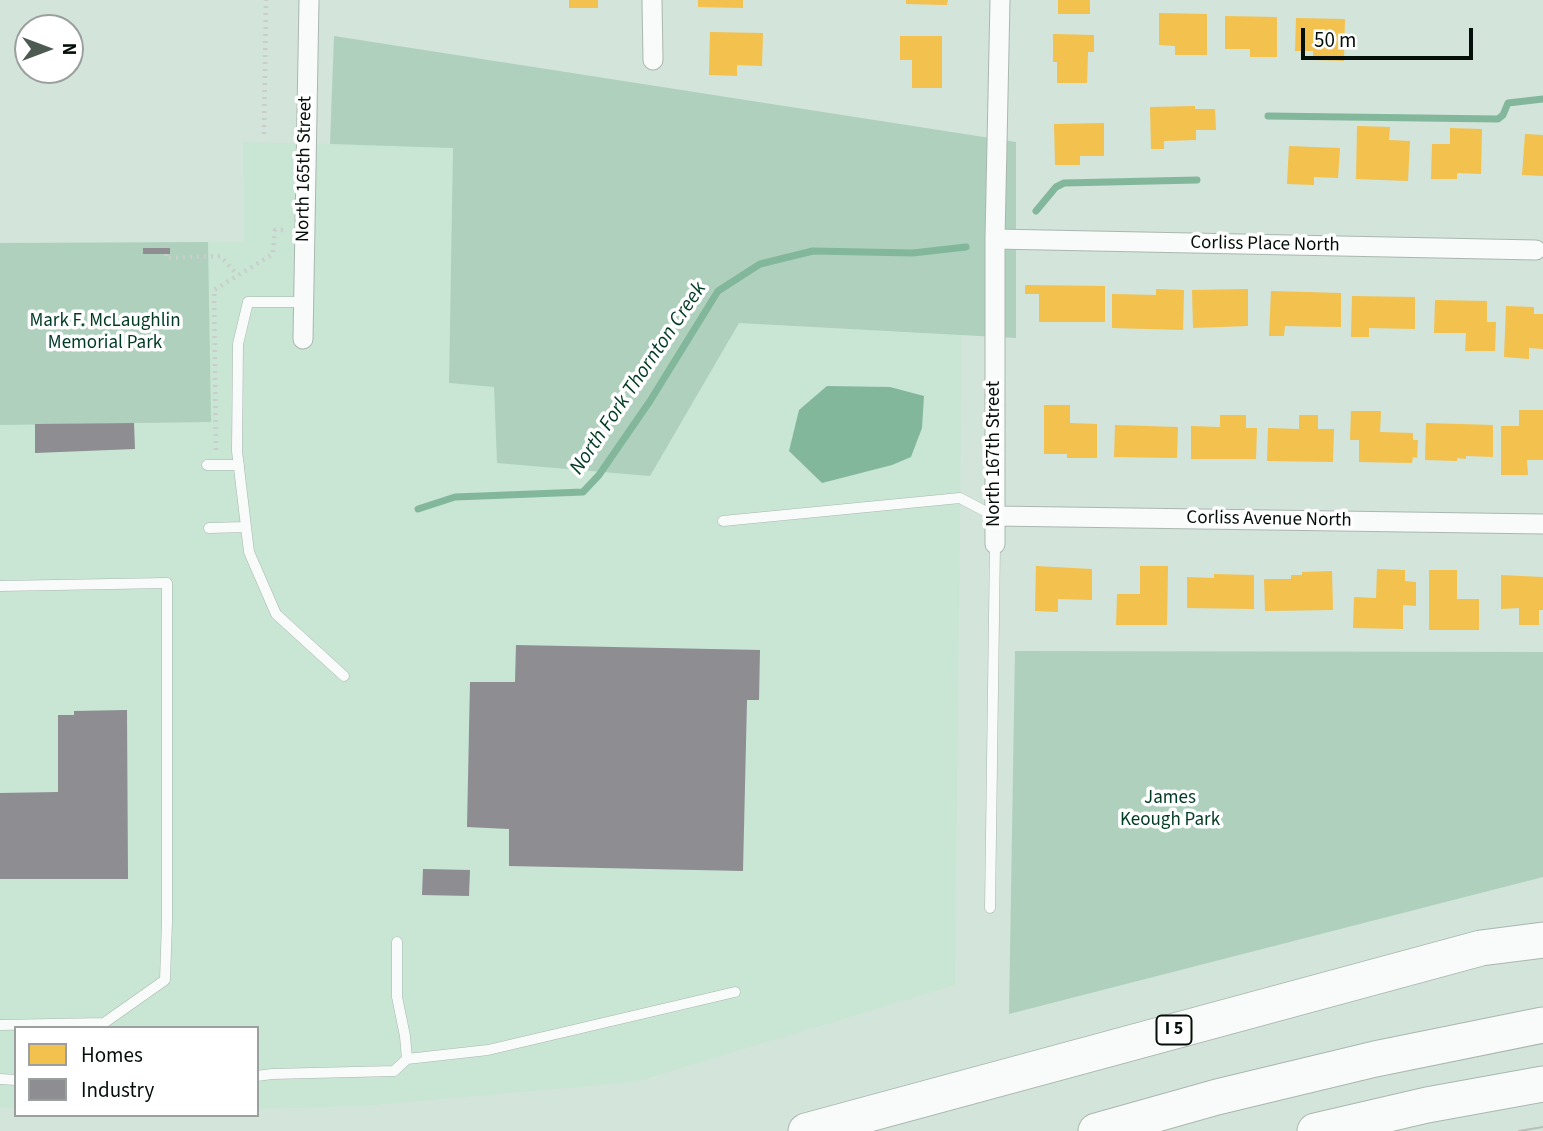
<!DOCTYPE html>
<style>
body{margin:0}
#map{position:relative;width:1543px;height:1131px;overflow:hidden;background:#d3e4da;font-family:"Source Sans 3",sans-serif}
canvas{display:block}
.legend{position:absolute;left:14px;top:1026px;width:245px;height:91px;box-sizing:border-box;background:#fff;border:2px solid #9b9f9d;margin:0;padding:9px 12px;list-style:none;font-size:21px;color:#050f09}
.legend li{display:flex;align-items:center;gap:14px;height:35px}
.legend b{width:35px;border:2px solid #9b9f9d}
.north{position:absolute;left:14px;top:14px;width:70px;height:70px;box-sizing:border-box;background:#fff;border:2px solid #9b9f9d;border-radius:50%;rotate:90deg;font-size:19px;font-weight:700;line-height:28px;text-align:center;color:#050f09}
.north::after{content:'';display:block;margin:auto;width:24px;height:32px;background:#4d5a52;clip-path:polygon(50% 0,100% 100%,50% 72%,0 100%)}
.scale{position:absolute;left:1301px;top:28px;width:172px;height:32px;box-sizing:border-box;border:4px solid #050f09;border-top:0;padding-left:9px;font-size:21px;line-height:24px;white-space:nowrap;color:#050f09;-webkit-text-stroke:5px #fff;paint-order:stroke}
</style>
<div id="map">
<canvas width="1543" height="1131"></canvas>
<ul class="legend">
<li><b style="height:19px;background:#f2c14e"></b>Homes</li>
<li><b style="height:19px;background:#8d8d92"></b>Industry</li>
</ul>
<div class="north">N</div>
<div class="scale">50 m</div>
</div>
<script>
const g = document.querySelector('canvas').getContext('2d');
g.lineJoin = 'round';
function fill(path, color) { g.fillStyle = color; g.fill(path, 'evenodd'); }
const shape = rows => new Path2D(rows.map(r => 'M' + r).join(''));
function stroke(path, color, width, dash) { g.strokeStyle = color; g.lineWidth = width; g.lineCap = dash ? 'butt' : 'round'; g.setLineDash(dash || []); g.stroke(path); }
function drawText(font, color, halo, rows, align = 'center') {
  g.font = font + ' "Source Sans 3",sans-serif'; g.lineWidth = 7; g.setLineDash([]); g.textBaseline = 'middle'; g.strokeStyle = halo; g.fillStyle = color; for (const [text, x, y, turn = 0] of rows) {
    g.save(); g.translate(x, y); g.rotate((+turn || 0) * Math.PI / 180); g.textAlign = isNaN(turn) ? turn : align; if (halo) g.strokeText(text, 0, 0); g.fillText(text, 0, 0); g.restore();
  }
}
const built = shape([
 [243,142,453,147,449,383,494,387,497,463,650,475,739,323,962,335,955,985,635,1082,364,1106,257,1109,257,1028,16,1028,16,1108,0,1107,0,243,244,242]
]);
const green = shape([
 [334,36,1016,142,1016,338,739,323,650,476,497,463,494,387,449,383,453,148,330,144],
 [208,242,211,422,0,425,0,243],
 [1015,651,1543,652,1543,877,1009,1014]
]);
const water = shape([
 [827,386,890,387,924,396,922,428,911,457,892,465,822,483,789,451,799,410]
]);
const homes = shape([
 [569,0,598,0,598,8,569,8],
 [698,0,743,0,743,8,698,7],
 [906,0,948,0,947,5,906,4],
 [1058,0,1090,0,1090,14,1058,14],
 [1159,13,1207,14,1207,55,1175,55,1175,46,1159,45],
 [1225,16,1277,17,1277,57,1250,57,1250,49,1225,49],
 [1296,18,1345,19,1344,61,1313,60,1313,51,1295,51],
 [710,32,763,33,762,66,737,65,737,76,709,75],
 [1053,34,1094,35,1094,52,1088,52,1087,83,1057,83,1057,62,1053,62],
 [900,36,942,36,942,88,912,88,912,60,900,60],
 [1195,106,1195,109,1215,109,1216,130,1196,130,1196,140,1164,141,1164,149,1151,149,1150,107],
 [1104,123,1104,156,1080,156,1080,165,1055,165,1054,124],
 [1357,126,1390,127,1389,140,1410,141,1408,181,1356,179],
 [1450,128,1482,129,1481,174,1457,173,1457,179,1431,179,1432,144,1450,144],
 [1525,134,1543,135,1543,176,1522,175],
 [1289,146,1340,148,1338,178,1314,177,1314,185,1287,184],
 [1025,285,1105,286,1105,322,1039,322,1039,294,1025,294],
 [1156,289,1184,290,1183,330,1112,328,1112,294,1156,295],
 [1248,289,1248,326,1193,328,1192,290],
 [1271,291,1341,293,1341,327,1285,326,1284,336,1269,336],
 [1352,296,1415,297,1415,329,1369,328,1369,337,1351,337],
 [1435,300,1487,301,1487,322,1496,322,1495,351,1465,351,1466,333,1434,333],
 [1506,306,1534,307,1534,314,1543,314,1543,349,1529,348,1529,359,1504,357],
 [1044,405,1070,405,1070,423,1097,424,1097,458,1067,458,1067,454,1044,454],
 [1519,410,1543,410,1543,460,1527,460,1528,475,1501,475,1501,426,1519,426],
 [1351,411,1381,411,1380,432,1413,433,1413,440,1418,440,1417,458,1413,457,1412,463,1359,462,1359,440,1350,440],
 [1220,415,1246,415,1246,428,1257,428,1256,459,1191,459,1191,426,1220,427],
 [1299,415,1318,415,1318,429,1334,429,1333,462,1267,461,1268,428,1299,429],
 [1426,423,1493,425,1493,457,1466,456,1466,459,1457,458,1457,461,1425,460],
 [1115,425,1178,427,1177,458,1114,457],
 [1036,566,1092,569,1092,600,1058,599,1058,612,1035,611],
 [1140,566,1168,566,1167,625,1116,625,1117,594,1140,594],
 [1377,569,1405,570,1405,581,1416,582,1416,606,1403,605,1403,629,1353,628,1354,597,1376,598],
 [1429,570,1457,570,1457,599,1479,599,1479,630,1429,630],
 [1332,571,1333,610,1265,611,1264,579,1291,579,1291,575,1302,575,1302,572],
 [1214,574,1254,575,1254,609,1187,608,1187,577,1214,578],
 [1501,575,1543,577,1543,610,1539,610,1539,625,1519,625,1519,608,1501,609]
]);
const industry = shape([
 [143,248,170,248,170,254,143,254],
 [134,423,135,449,35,453,35,424],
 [516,645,760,650,759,700,747,700,743,871,509,866,509,829,467,827,470,682,515,682],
 [127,710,128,879,0,879,0,793,58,792,58,715,74,715,74,711],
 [423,869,470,870,469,896,422,895]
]);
const stream = shape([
 [1268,116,1498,119,1503,115,1508,103,1543,99],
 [1036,211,1056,187,1064,183,1197,180],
 [418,509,455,497,583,492,599,475,650,401,718,291,760,264,813,251,913,253,966,247]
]);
const path = shape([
 [264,134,266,0],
 [166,254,166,258,220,256,238,275],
 [216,450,214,290,273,254,275,230,286,230]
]);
const service = shape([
 [303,302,248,302,238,344,237,451,249,552,276,614,344,676],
 [207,465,239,465],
 [723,521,960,498,994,516],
 [209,528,246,527],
 [0,586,167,583,167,921,165,980,104,1023,0,1025],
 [990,908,995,544],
 [407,1059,488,1050,735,992],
 [257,1076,272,1074,394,1071,407,1059,405,1036,397,997,397,942],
 [0,1079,16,1080]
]);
const minor = shape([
 [652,0,653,60],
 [995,239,1536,250],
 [303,339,309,0],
 [995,516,1543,524],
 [995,544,995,239,1000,0]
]);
const motorway = shape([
 [806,1131,1481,948,1543,940],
 [1096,1131,1217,1097,1375,1059,1543,1025],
 [1315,1131,1427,1105,1543,1084]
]);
const tram = shape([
 [1519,1131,1543,1127]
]);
const shields = [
 [1174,1030,35]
];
const shieldNames = [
 ["I 5",1174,1030]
];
const streetNames = [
 ["North 165th Street",305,169,-89],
 ["Corliss Place North",1265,245,1],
 ["North 167th Street",995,454,-90],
 ["Corliss Avenue North",1269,520,1]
];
const parkNames = [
 ["Mark F. McLaughlin",105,322],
 ["Memorial Park",105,344],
 ["James",1170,799],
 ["Keough Park",1170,821]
];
const waterNames = [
 ["North Fork Thornton Creek",639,379,-56]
];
fill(built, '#c9e5d4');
fill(green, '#aed0bd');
fill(water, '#83b79c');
fill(homes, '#f2c14e');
fill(industry, '#8d8d92');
stroke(stream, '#83b79c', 7);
stroke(service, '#aab7b0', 11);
stroke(minor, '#aab7b0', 21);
stroke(motorway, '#aab7b0', 37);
stroke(path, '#c9cdcb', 4.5, [2, 5]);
stroke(service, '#f8fbf9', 10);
stroke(minor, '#f8fbf9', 19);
stroke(motorway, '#f8fbf9', 35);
stroke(tram, '#b9bebb', 2);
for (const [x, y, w] of shields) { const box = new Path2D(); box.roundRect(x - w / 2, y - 14.5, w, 29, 5); g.fillStyle = '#fff'; g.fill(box); stroke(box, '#050f09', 2); }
drawText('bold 18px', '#050f09', null, shieldNames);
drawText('19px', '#050f09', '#fff', streetNames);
drawText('19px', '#003a23', '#fff', parkNames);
drawText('italic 21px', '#003922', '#fff', waterNames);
</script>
